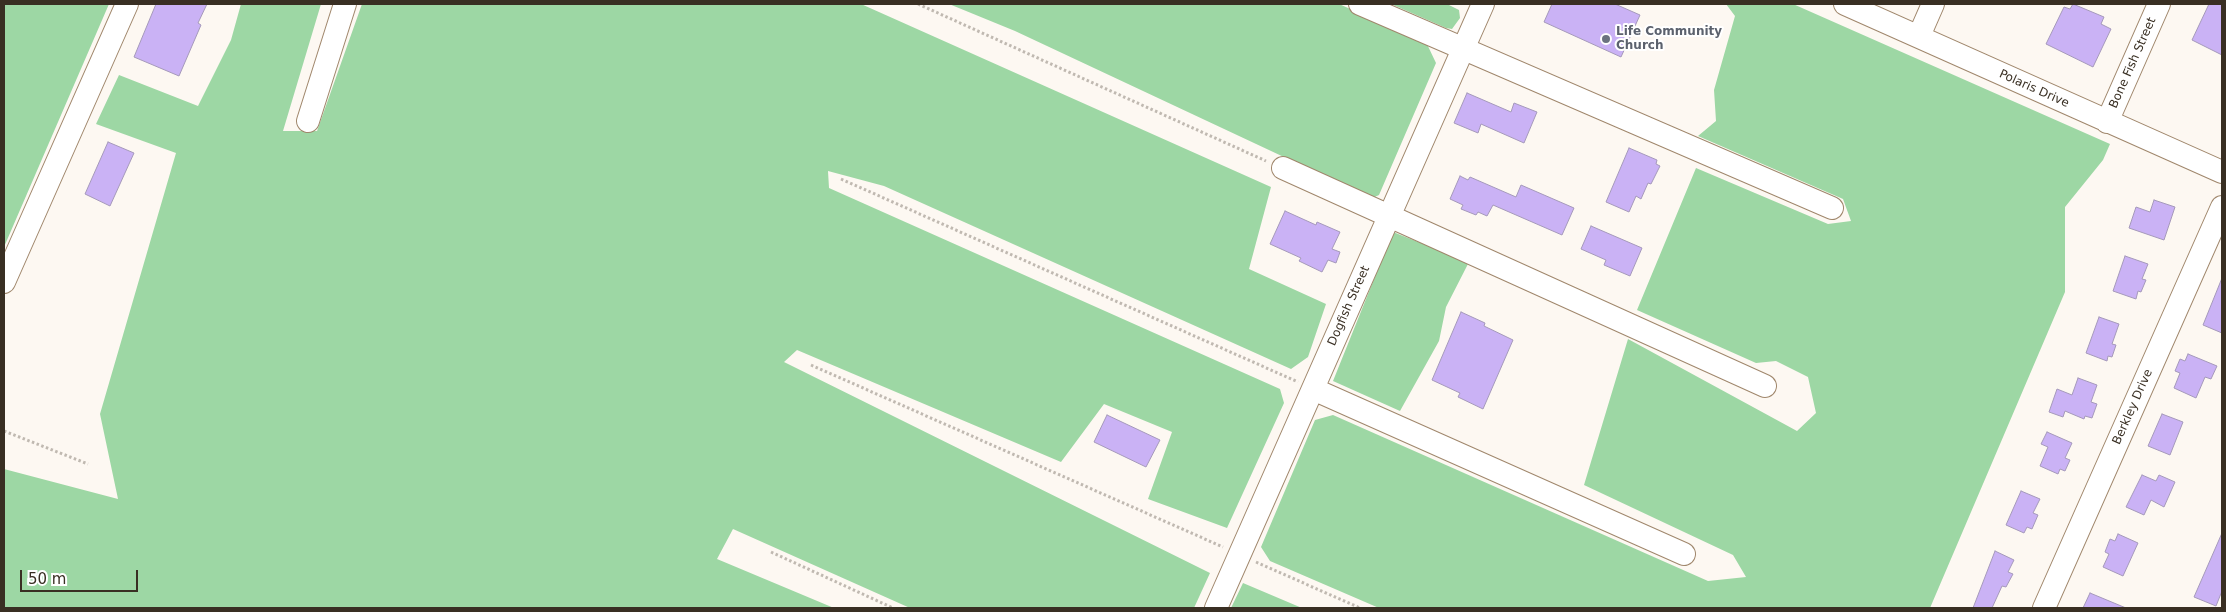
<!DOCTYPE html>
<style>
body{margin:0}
#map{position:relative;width:2226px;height:612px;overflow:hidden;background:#fdf8f2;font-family:"DejaVu Sans",sans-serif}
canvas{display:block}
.frame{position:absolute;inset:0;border:5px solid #392f23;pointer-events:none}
.scale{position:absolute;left:20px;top:570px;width:118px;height:22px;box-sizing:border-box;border:2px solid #392f23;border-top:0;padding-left:6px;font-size:15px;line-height:18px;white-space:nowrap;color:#392f23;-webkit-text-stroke:4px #fff;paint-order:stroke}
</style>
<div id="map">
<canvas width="2226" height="612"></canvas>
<div class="frame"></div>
<div class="scale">50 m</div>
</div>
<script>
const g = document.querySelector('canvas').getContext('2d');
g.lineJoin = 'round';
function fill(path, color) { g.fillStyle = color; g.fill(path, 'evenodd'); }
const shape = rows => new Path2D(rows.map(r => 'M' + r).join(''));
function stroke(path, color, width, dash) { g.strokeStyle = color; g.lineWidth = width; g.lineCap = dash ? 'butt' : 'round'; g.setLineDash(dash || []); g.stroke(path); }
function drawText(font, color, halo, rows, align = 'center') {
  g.font = font + ' "DejaVu Sans",sans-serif'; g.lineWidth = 4; g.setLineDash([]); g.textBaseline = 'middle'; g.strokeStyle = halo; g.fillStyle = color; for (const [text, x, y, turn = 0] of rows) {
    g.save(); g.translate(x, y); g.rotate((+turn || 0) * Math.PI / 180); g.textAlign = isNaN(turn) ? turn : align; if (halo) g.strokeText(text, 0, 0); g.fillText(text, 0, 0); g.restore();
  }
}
const green = shape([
 [4,4,109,4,4,247],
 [241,4,321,4,283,131,317,131,362,4,861,4,1271,187,1249,269,1326,304,1308,357,1291,369,884,186,828,171,829,188,1280,389,1284,403,1227,528,1148,499,1172,432,1104,404,1061,462,797,350,784,362,1210,573,1194,608,910,608,733,529,717,559,834,608,4,608,4,469,118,499,100,414,176,153,96,124,119,75,198,106,231,40],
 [949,4,1339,4,1426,42,1436,63,1379,195,1366,201,1286,158,1015,31],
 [1391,4,1447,4,1459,10,1460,18,1452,29,1446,28],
 [1726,4,1793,4,2110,144,2103,160,2065,207,2065,292,1930,608,1379,608,1270,561,1261,547,1315,420,1333,415,1708,581,1746,577,1733,555,1584,485,1628,339,1797,431,1816,413,1808,377,1776,361,1756,363,1637,310,1696,168,1828,224,1851,221,1843,199,1698,136,1716,121,1714,90,1735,16],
 [1393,232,1469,262,1446,307,1439,341,1400,411,1333,381],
 [1243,583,1302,608,1231,608]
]);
const building = shape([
 [156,4,207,4,198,23,201,25,179,76,134,57,156,4],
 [1552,4,1615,4,1640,15,1621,57,1544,22,1552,4],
 [2073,4,2104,17,2101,24,2111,29,2093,67,2046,44,2064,7,2070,9,2073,4],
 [2209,4,2222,4,2222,55,2192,40,2209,4],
 [1467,93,1511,112,1514,103,1537,112,1524,143,1481,124,1478,133,1454,123,1467,93],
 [108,142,134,153,110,206,85,194,108,142],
 [1629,148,1657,160,1656,164,1660,166,1651,184,1648,183,1641,199,1636,196,1629,212,1606,202,1629,148],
 [1460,176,1468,180,1470,177,1516,197,1521,185,1574,208,1562,235,1493,205,1487,216,1478,212,1476,215,1461,209,1463,205,1450,199,1460,176],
 [2154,200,2175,207,2164,240,2129,228,2136,207,2150,212,2154,200],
 [1285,211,1316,225,1317,222,1340,232,1332,249,1340,252,1336,263,1328,260,1322,272,1299,261,1301,258,1270,244,1285,211],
 [1591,226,1642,248,1630,276,1604,265,1606,260,1581,249,1591,226],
 [2125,256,2148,264,2142,279,2146,280,2141,292,2138,291,2136,299,2113,291,2125,256],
 [2222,278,2222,333,2203,325,2222,278],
 [1461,312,1485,323,1484,326,1513,340,1483,409,1458,397,1460,393,1432,380,1461,312],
 [2099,317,2119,324,2112,344,2116,345,2112,357,2108,356,2107,361,2086,353,2099,317],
 [2188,354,2217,366,2211,379,2205,377,2196,398,2174,388,2180,373,2175,371,2180,359,2185,361,2188,354],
 [2078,378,2097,385,2091,402,2097,404,2092,418,2085,416,2084,419,2065,411,2063,417,2049,412,2057,389,2072,395,2078,378],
 [2162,414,2183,422,2170,455,2148,446,2162,414],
 [1107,415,1160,440,1146,467,1094,442,1107,415],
 [2047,432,2072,443,2065,458,2070,460,2065,471,2060,469,2058,474,2040,466,2048,447,2041,444,2047,432],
 [2142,475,2156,481,2159,475,2175,482,2164,507,2151,500,2144,515,2126,507,2142,475],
 [2021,491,2040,499,2033,513,2038,515,2032,529,2027,527,2024,533,2006,525,2021,491],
 [2222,533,2222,591,2216,606,2194,597,2222,533],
 [2118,534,2138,543,2123,576,2103,567,2109,554,2105,552,2110,539,2115,541,2118,534],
 [1995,551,2014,560,2008,572,2013,574,2006,587,2002,586,1992,608,1973,608,1995,551],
 [2090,593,2126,608,2083,608,2090,593]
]);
const path = shape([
 [918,4,1266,161],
 [841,179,1298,382],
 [811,365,1223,547],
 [4,431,88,464],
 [771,552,893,608],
 [1256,562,1360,608]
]);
const minor = shape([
 [1360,4,1832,208],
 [1845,4,2222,172],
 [1919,36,1933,4],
 [308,121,345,4],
 [2107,122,2159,4],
 [1283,168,1765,386],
 [4,282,127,4],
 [1313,389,1684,554],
 [1216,608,1483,4],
 [2044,608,2222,207]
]);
const markers = [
 [1606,39,5,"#6b7280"]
];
const worshipNames = [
 ["Life Community",1616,32],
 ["Church",1616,46]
];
const streetNames = [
 ["Bone Fish Street",2133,63,-66],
 ["Polaris Drive",2034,89,24],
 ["Dogfish Street",1349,306,-66],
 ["Berkley Drive",2133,407,-66]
];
fill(green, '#9dd7a4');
fill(building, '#cab2f5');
stroke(building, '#a599ba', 1);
stroke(minor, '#a0876c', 24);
stroke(path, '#c0b9b1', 3, [2.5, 2.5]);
stroke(minor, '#fff', 22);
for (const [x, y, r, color] of markers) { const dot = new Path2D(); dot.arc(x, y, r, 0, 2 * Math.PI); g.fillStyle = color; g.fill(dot); stroke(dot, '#fff', 2); }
drawText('bold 12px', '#5b616d', '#fff', worshipNames, 'left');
drawText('12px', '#392f23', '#fff', streetNames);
</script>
